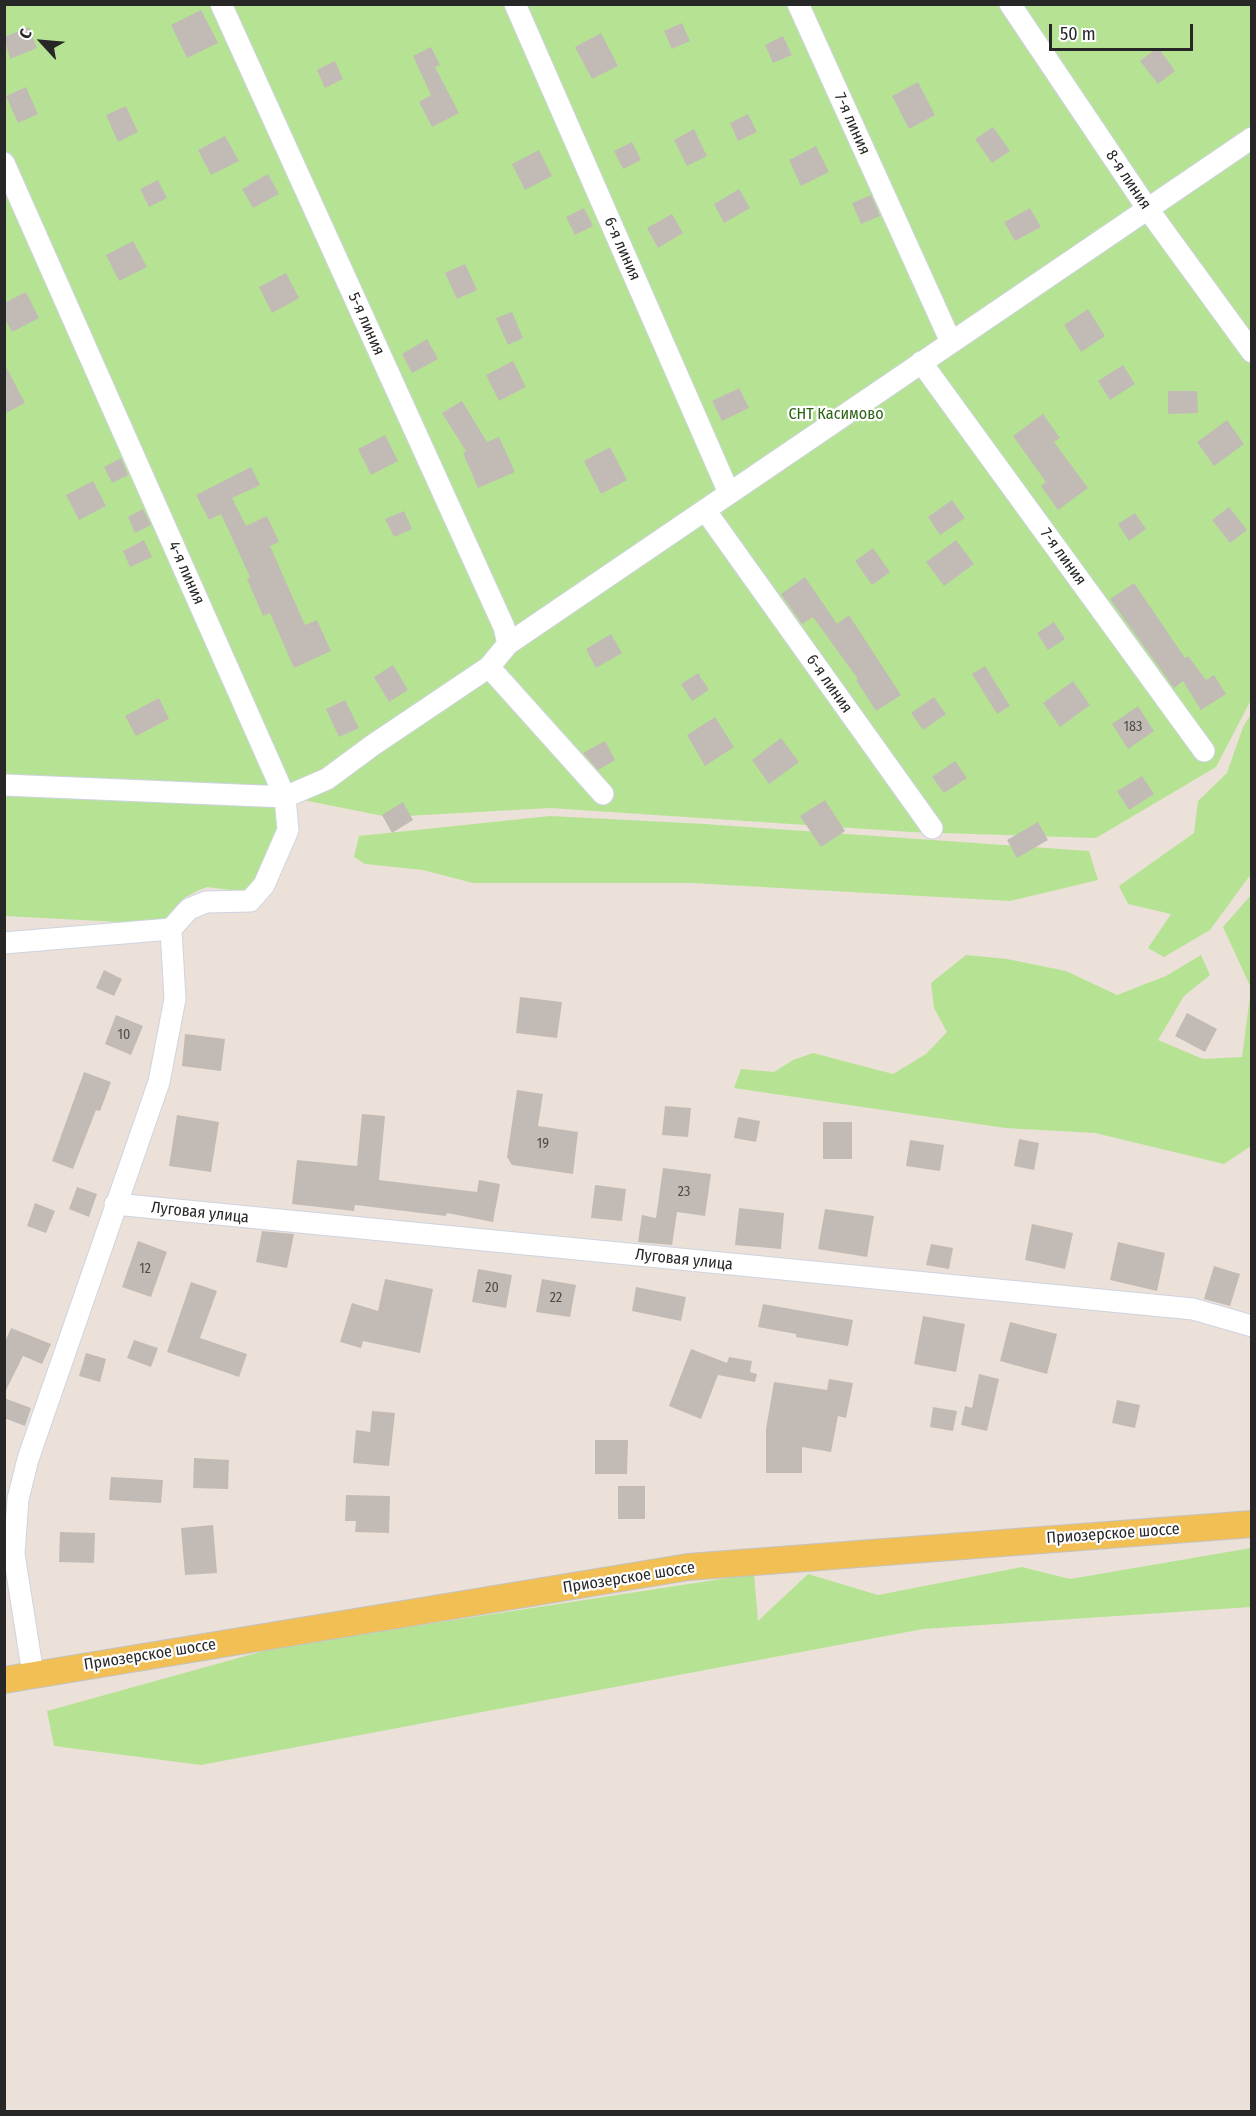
<!DOCTYPE html>
<meta charset="utf-8">
<style>
body{margin:0}
#map{position:relative;width:1256px;height:2116px;overflow:hidden;background:#ebe1d8;font-family:"Fira Sans Condensed",sans-serif}
canvas{display:block}
.frame{position:absolute;inset:0;border:6px solid #272727;pointer-events:none}
.north{position:absolute;left:12px;top:12px;width:60px;height:60px;-webkit-text-stroke:4px #fff;paint-order:stroke;rotate:296deg;font-size:16px;font-weight:700;line-height:24px;text-align:center;color:#272727}
.north::after{content:'';display:block;margin:auto;width:21px;height:27px;background:#272727;clip-path:polygon(50% 0,100% 100%,50% 72%,0 100%)}
.scale{position:absolute;left:1049px;top:24px;width:144px;height:27px;box-sizing:border-box;border:3px solid #272727;border-top:0;padding-left:8px;font-size:18px;line-height:21px;white-space:nowrap;color:#272727;-webkit-text-stroke:4px #fff;paint-order:stroke}
</style>
<div id="map">
<canvas width="1256" height="2116"></canvas>
<div class="frame"></div>
<div class="north">С</div>
<div class="scale">50 m</div>
</div>
<script>
const g = document.querySelector('canvas').getContext('2d');
g.lineJoin = 'round';
function fill(path, color) { g.fillStyle = color; g.fill(path, 'evenodd'); }
const shape = rows => new Path2D(rows.map(r => 'M' + r).join(''));
function stroke(path, color, width, dash) { g.strokeStyle = color; g.lineWidth = width; g.lineCap = dash ? 'butt' : 'round'; g.setLineDash(dash || []); g.stroke(path); }
function drawText(font, color, halo, rows, align = 'center') {
  g.font = font + ' "Fira Sans Condensed",sans-serif'; g.lineWidth = 4.5; g.setLineDash([]); g.textBaseline = 'middle'; g.strokeStyle = halo; g.fillStyle = color; for (const [text, x, y, turn = 0] of rows) {
    g.save(); g.translate(x, y); g.rotate((+turn || 0) * Math.PI / 180); g.textAlign = isNaN(turn) ? turn : align; if (halo) g.strokeText(text, 0, 0); g.fillText(text, 0, 0); g.restore();
  }
}
const green = shape([
 [5,5,1251,5,1252,698,1216,767,1096,838,911,832,550,808,388,817,298,799,281,830,260,881,246,892,207,887,197,891,184,898,172,914,158,924,5,916],
 [1251,714,1251,874,1210,930,1164,957,1148,948,1171,914,1128,904,1119,886,1194,833,1198,801,1227,773,1243,727],
 [550,816,705,824,1089,851,1098,880,1010,901,691,883,473,883,423,870,365,864,354,857,359,836],
 [1251,895,1251,988,1223,927],
 [966,955,1007,959,1066,971,1117,995,1166,976,1201,955,1210,975,1184,996,1158,1040,1203,1059,1242,1057,1251,989,1251,1146,1224,1164,1095,1133,1005,1128,734,1088,741,1069,774,1072,793,1060,813,1053,893,1074,926,1054,947,1032,934,1008,931,983],
 [1251,1548,1251,1607,923,1629,201,1765,54,1746,47,1711,278,1647,754,1574,758,1621,808,1574,878,1595,1022,1567,1070,1579]
]);
const building = shape([
 [201,10,218,43,187,58,171,25],
 [682,23,690,41,672,49,664,31],
 [29,27,37,48,10,59,4,37],
 [601,33,618,66,592,79,575,47],
 [783,36,792,55,773,63,765,45],
 [431,47,440,65,435,67,459,113,432,127,419,102,431,95,413,56],
 [1158,47,1175,71,1158,84,1140,61],
 [335,61,343,79,325,88,317,70],
 [918,82,935,115,909,129,892,96],
 [26,87,38,114,18,123,6,96],
 [126,106,138,132,118,142,106,115],
 [748,114,757,132,738,141,730,123],
 [993,127,1010,151,992,163,975,139],
 [694,129,707,156,687,166,674,140],
 [225,136,239,161,211,175,198,150],
 [632,142,641,160,623,169,614,151],
 [816,146,829,172,801,186,789,160],
 [539,150,552,176,525,190,512,164],
 [268,174,279,194,253,208,242,189],
 [158,180,167,198,149,207,140,189],
 [739,189,750,208,724,223,714,204],
 [871,195,880,216,861,224,852,203],
 [584,208,593,226,575,235,566,217],
 [1030,208,1041,227,1015,241,1004,222],
 [672,214,683,233,658,248,647,228],
 [133,241,147,267,119,281,106,255],
 [465,264,477,290,457,299,445,273],
 [286,273,299,298,272,313,259,287],
 [26,292,39,318,12,332,4,317,4,303],
 [1088,309,1105,336,1081,352,1064,325],
 [512,312,523,338,508,345,496,318],
 [427,339,438,359,412,373,402,354],
 [513,361,526,387,499,401,486,375],
 [4,363,25,403,4,414],
 [1123,365,1135,384,1110,400,1098,381],
 [739,388,749,408,722,421,712,401],
 [1168,391,1197,391,1198,413,1168,414],
 [462,401,487,442,499,437,515,472,478,488,463,453,466,451,442,413],
 [1043,414,1060,438,1054,442,1088,488,1058,510,1041,486,1046,482,1013,436],
 [1227,420,1244,444,1214,466,1197,442],
 [385,435,398,461,371,475,358,449],
 [610,447,627,480,601,494,584,461],
 [121,458,128,475,112,483,104,467],
 [251,467,260,485,232,498,246,526,267,516,279,542,270,546,305,625,317,620,331,651,294,668,270,613,263,616,247,579,250,577,221,514,209,520,196,495],
 [93,481,106,506,79,520,66,495],
 [952,500,965,518,940,535,928,517],
 [1229,507,1247,530,1230,543,1212,520],
 [143,509,151,525,135,533,128,517],
 [404,511,412,529,394,537,385,519],
 [1135,513,1146,529,1129,541,1118,524],
 [144,540,152,557,130,567,123,551],
 [956,540,974,564,944,586,926,562],
 [873,548,890,572,872,585,855,561],
 [805,577,837,624,849,615,901,695,876,711,856,680,858,679,813,617,802,624,781,594],
 [1134,583,1185,658,1188,656,1206,680,1214,675,1226,694,1201,710,1183,681,1174,688,1110,599],
 [1054,622,1065,639,1048,650,1037,633],
 [611,634,622,653,596,668,586,649],
 [393,665,408,690,389,702,374,677],
 [985,666,1010,706,997,714,972,674],
 [698,673,709,690,692,701,681,684],
 [1073,681,1090,705,1060,727,1043,703],
 [934,697,946,714,923,730,911,713],
 [159,698,169,719,136,736,125,716],
 [345,700,359,728,339,737,326,709],
 [1138,706,1154,731,1128,749,1112,724],
 [715,717,734,747,705,766,687,735],
 [781,738,799,762,769,784,752,760],
 [605,741,615,760,598,770,583,753],
 [955,761,967,778,944,793,932,777],
 [1142,776,1154,794,1129,810,1117,791],
 [825,800,845,831,821,847,800,816],
 [403,802,413,820,392,833,382,815],
 [1038,822,1048,840,1017,858,1007,840],
 [104,970,122,979,114,996,96,988],
 [520,997,562,1002,557,1038,516,1033],
 [1187,1013,1217,1029,1205,1052,1175,1036],
 [116,1015,143,1026,131,1055,105,1044],
 [185,1034,225,1039,221,1071,182,1066],
 [84,1072,111,1082,100,1111,96,1110,73,1169,52,1161],
 [517,1090,543,1094,538,1126,578,1132,573,1174,512,1165,507,1157],
 [665,1106,691,1108,688,1137,662,1135],
 [362,1114,385,1116,379,1180,477,1192,479,1180,500,1184,493,1222,447,1213,446,1216,355,1205,354,1211,292,1204,297,1160,357,1166],
 [177,1115,219,1122,211,1172,169,1166],
 [738,1117,760,1121,756,1142,734,1138],
 [823,1122,852,1122,852,1159,823,1159],
 [1019,1139,1039,1143,1034,1170,1014,1166],
 [910,1140,944,1145,940,1171,906,1166],
 [663,1168,711,1174,705,1216,677,1212,672,1245,638,1242,642,1215,656,1218],
 [595,1185,626,1189,622,1221,591,1218],
 [77,1187,97,1194,89,1217,69,1209],
 [35,1203,55,1211,46,1233,27,1226],
 [739,1208,784,1213,781,1249,735,1245],
 [825,1209,874,1216,867,1257,818,1249],
 [1032,1224,1073,1233,1065,1269,1025,1260],
 [262,1231,294,1234,287,1268,256,1262],
 [138,1241,167,1252,151,1297,122,1287],
 [1118,1242,1165,1253,1157,1291,1110,1280],
 [931,1244,953,1248,949,1269,926,1265],
 [1214,1266,1240,1274,1230,1306,1204,1299],
 [478,1269,512,1275,506,1308,472,1302],
 [385,1279,433,1289,420,1353,363,1341,361,1348,340,1342,352,1303,378,1311],
 [542,1279,576,1285,570,1317,536,1312],
 [191,1282,217,1291,200,1338,247,1354,239,1377,167,1352],
 [636,1287,686,1297,681,1321,632,1311],
 [763,1304,853,1320,848,1346,796,1337,796,1334,758,1327],
 [923,1316,965,1324,956,1372,914,1364],
 [1010,1322,1057,1334,1047,1374,1000,1361],
 [11,1328,51,1344,42,1364,23,1356,4,1394,4,1344],
 [134,1340,158,1348,151,1367,127,1358],
 [691,1349,727,1363,729,1357,752,1361,750,1372,757,1374,755,1382,718,1375,701,1419,669,1406],
 [86,1353,106,1359,100,1382,79,1376],
 [979,1374,999,1379,987,1431,961,1425,965,1406,972,1408],
 [829,1379,853,1383,846,1418,838,1416,831,1452,802,1447,802,1473,766,1473,766,1429,774,1382,827,1390],
 [4,1398,31,1408,25,1426,4,1418],
 [1117,1400,1140,1405,1135,1428,1112,1423],
 [933,1407,957,1411,953,1431,930,1427],
 [372,1411,395,1413,389,1466,353,1463,356,1430,370,1432],
 [595,1440,628,1440,627,1474,595,1474],
 [194,1458,229,1460,228,1489,193,1488],
 [111,1477,163,1480,161,1503,109,1500],
 [618,1486,645,1486,645,1519,618,1519],
 [346,1495,390,1496,389,1533,355,1532,356,1521,345,1521],
 [213,1525,217,1573,185,1575,181,1528],
 [60,1532,95,1533,94,1563,59,1562]
]);
const minor = shape([
 [221,4,504,627,508,644],
 [515,4,729,493],
 [798,4,951,342],
 [1010,4,1147,208,1252,352],
 [4,163,285,797,288,830,264,885,250,901,206,902,189,909,171,929],
 [921,362,1204,751],
 [705,510,932,828],
 [489,667,603,794],
 [4,785,285,797,327,779,373,745,489,667,508,644,1252,138],
 [4,943,171,929],
 [115,1204,1193,1309,1252,1326],
 [33,1674,14,1554,18,1499,28,1459,159,1082,175,999,171,929]
]);
const major = shape([
 [4,1680,688,1567,1252,1524]
]);
const numberNames = [
 ["183",1133,727],
 ["10",124,1035],
 ["19",543,1144],
 ["23",684,1192],
 ["12",145,1269],
 ["20",492,1288],
 ["22",556,1298]
];
const streetNames = [
 ["7-я линия",852,124,66],
 ["8-я линия",1128,180,56],
 ["6-я линия",622,249,66],
 ["5-я линия",366,324,66],
 ["7-я линия",1063,557,54],
 ["4-я линия",186,573,66],
 ["6-я линия",829,684,55],
 ["Луговая улица",200,1213,6],
 ["Луговая улица",684,1260,6],
 ["Приозерское шоссе",1113,1534,-4],
 ["Приозерское шоссе",629,1578,-9],
 ["Приозерское шоссе",150,1655,-9]
];
const parkNames = [
 ["СНТ Касимово",836,415]
];
fill(green, '#b6e393');
fill(building, '#c2bbb5');
stroke(minor, '#ced3e1', 23);
stroke(major, '#c3c3c3', 28);
stroke(minor, '#fff', 21);
stroke(major, '#f2bf55', 26);
drawText('14px', '#4e4c4a', null, numberNames);
drawText('16px', '#272727', '#fff', streetNames);
drawText('16px', '#2f6418', '#fff', parkNames);
</script>
